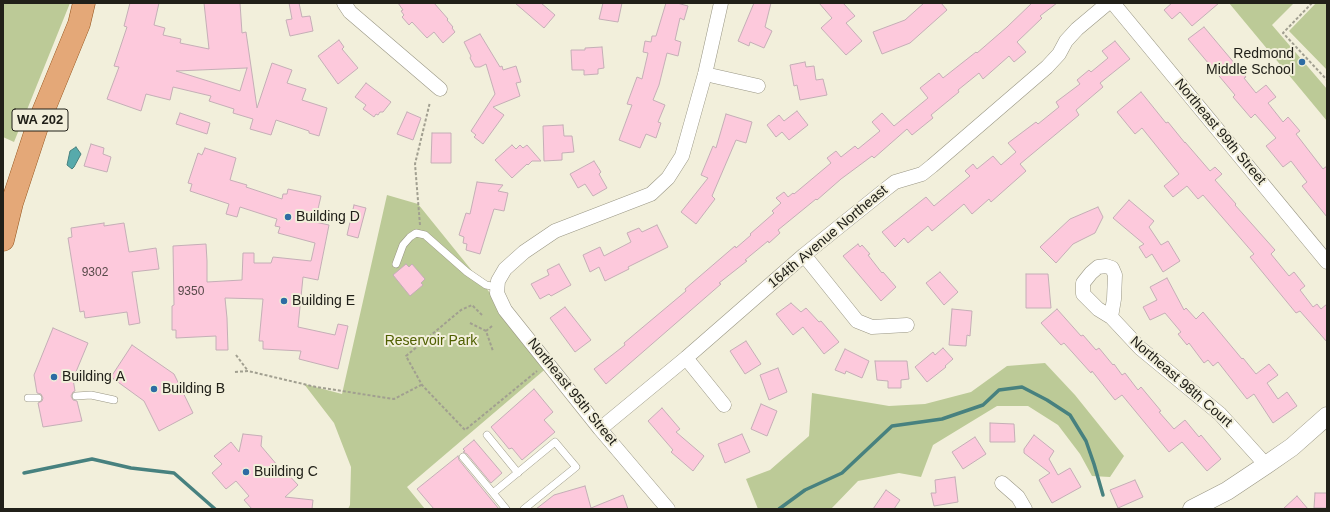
<!DOCTYPE html>
<style>
body{margin:0}
#map{position:relative;width:1330px;height:512px;overflow:hidden;background:#f2efdb;font-family:Arial,sans-serif}
canvas{display:block}
.frame{position:absolute;inset:0;border:4px solid #212019;pointer-events:none}
</style>
<div id="map">
<canvas width="1330" height="512"></canvas>
<div class="frame"></div>
</div>
<script>
const g = document.querySelector('canvas').getContext('2d');
g.lineJoin = 'round';
function fill(path, color) { g.fillStyle = color; g.fill(path, 'evenodd'); }
const shape = rows => new Path2D(rows.map(r => 'M' + r).join(''));
function stroke(path, color, width, dash) { g.strokeStyle = color; g.lineWidth = width; g.lineCap = dash ? 'butt' : 'round'; g.setLineDash(dash || []); g.stroke(path); }
function drawText(font, color, halo, rows, align = 'center') {
  g.font = font + ' Arial,sans-serif'; g.lineWidth = 4; g.setLineDash([]); g.textBaseline = 'middle'; g.strokeStyle = halo; g.fillStyle = color; for (const [text, x, y, turn = 0] of rows) {
    g.save(); g.translate(x, y); g.rotate((+turn || 0) * Math.PI / 180); g.textAlign = isNaN(turn) ? turn : align; if (halo) g.strokeText(text, 0, 0); g.fillText(text, 0, 0); g.restore();
  }
}
const green = shape([
 [3,3,70,3,14,142,3,137],
 [1229,3,1294,3,1272,25,1327,89,1327,121],
 [1316,3,1327,3,1327,70,1289,31],
 [387,195,418,204,549,366,407,487,425,509,348,509,350,505,351,467,334,423,304,384,342,394],
 [1045,363,1075,395,1124,456,1110,477,1092,476,1080,454,1058,425,1028,406,997,406,933,445,921,477,899,473,858,481,831,509,758,509,746,479,770,470,809,436,812,393,889,406,925,404,971,392,1007,366]
]);
const water = shape([
 [76,147,81,154,74,167,72,169,67,165,70,151,76,147]
]);
const stream = shape([
 [24,473,92,459,131,468,174,473,215,509],
 [779,509,805,490,842,473,892,426,942,419,983,405,999,390,1022,387,1047,400,1070,415,1086,441,1094,464,1103,495]
]);
const building = shape([
 [130,3,159,3,154,25,165,28,163,35,181,39,180,43,209,49,204,3,240,3,242,33,246,32,257,108,272,63,292,70,287,83,306,89,302,100,327,108,319,136,309,133,309,131,276,120,271,135,250,129,253,119,233,113,234,109,209,101,211,96,173,87,170,100,146,94,141,111,107,99,119,67,114,66,127,27,124,26,130,3],
 [247,68,240,91,176,71,247,68],
 [289,3,299,3,302,17,310,16,313,31,290,36,286,20,292,19,289,3],
 [398,3,434,3,448,19,447,20,453,27,452,28,455,32,443,43,434,32,427,38,412,22,409,25,402,17,404,15,401,11,403,10,398,3],
 [515,3,541,3,555,15,544,28,515,3],
 [603,3,622,3,618,22,599,19,603,3],
 [666,3,677,3,688,6,684,20,680,18,675,40,681,42,678,56,667,53,659,85,653,100,665,105,658,122,661,123,656,138,646,134,640,148,619,140,632,105,627,104,637,77,642,79,648,53,643,52,645,41,651,42,652,36,656,36,666,3],
 [754,3,771,3,765,27,772,31,764,48,750,42,749,46,738,41,754,3],
 [819,3,843,3,855,16,846,23,862,41,846,55,821,28,832,18,819,3],
 [924,3,941,3,947,10,910,43,882,54,873,32,905,20,924,3],
 [1032,3,1057,3,1040,16,1042,18,1017,42,1026,52,1014,62,1009,56,983,79,979,73,958,90,959,92,931,115,933,118,912,135,907,129,874,158,872,156,841,179,817,200,816,199,778,230,780,233,769,243,768,241,745,260,747,261,719,283,721,284,606,384,594,369,625,345,624,343,686,291,685,289,735,246,736,248,751,235,750,234,774,213,772,211,781,203,776,198,784,192,788,197,793,193,794,194,831,163,827,158,836,151,841,157,855,146,858,149,880,131,872,122,882,113,894,126,928,98,920,88,939,73,943,78,976,52,977,53,1007,27,1032,3],
 [1172,3,1219,3,1192,26,1180,12,1172,19,1164,10,1172,3],
 [1204,27,1246,77,1244,78,1256,93,1266,85,1276,97,1268,103,1283,122,1288,117,1300,131,1296,134,1323,169,1327,166,1327,217,1302,186,1307,182,1291,161,1283,167,1266,146,1276,138,1255,114,1251,118,1233,97,1235,95,1188,39,1204,27],
 [480,34,500,67,502,66,503,70,516,66,521,82,516,83,520,96,493,107,504,115,483,144,474,137,476,135,471,131,495,94,486,64,480,67,475,67,470,58,471,56,464,42,480,34],
 [339,40,344,47,342,49,358,68,338,84,318,56,339,40],
 [1115,41,1130,59,1100,83,1103,87,1076,110,1079,115,1020,164,1026,171,991,202,989,199,972,214,964,204,932,231,928,226,908,243,904,238,895,247,882,232,926,197,934,206,970,176,965,171,973,164,977,169,993,156,1001,165,1016,152,1008,143,1036,122,1038,124,1059,107,1056,102,1080,84,1077,80,1089,70,1091,72,1108,58,1102,51,1115,41],
 [602,47,604,68,598,69,598,74,584,75,584,70,572,70,571,50,585,50,585,48,602,47],
 [805,62,806,67,814,66,816,80,823,79,827,95,800,100,797,85,794,86,790,65,805,62],
 [366,83,391,102,383,112,380,112,378,115,376,114,374,117,363,109,366,105,355,97,366,83],
 [1141,92,1166,123,1168,122,1185,143,1185,142,1210,171,1215,167,1222,174,1215,180,1236,204,1235,205,1275,250,1271,254,1289,276,1294,272,1305,286,1300,290,1313,307,1317,304,1321,309,1327,304,1327,342,1300,311,1296,313,1250,257,1254,254,1203,195,1198,199,1187,186,1173,197,1164,186,1179,174,1142,128,1135,134,1117,112,1141,92],
 [797,111,808,125,789,140,782,132,776,137,767,125,779,115,784,121,797,111],
 [407,112,421,118,413,140,397,134,407,112],
 [180,113,210,123,207,134,176,124,180,113],
 [726,114,752,122,746,143,736,140,712,196,715,199,696,224,681,212,708,178,701,175,713,146,716,148,726,114],
 [563,125,564,136,572,136,574,152,562,153,562,160,544,161,543,126,563,125],
 [432,133,451,133,451,163,431,163,432,133],
 [91,144,104,148,103,154,111,157,107,172,84,166,91,144],
 [512,145,516,149,520,145,523,148,527,145,541,161,532,161,528,165,527,164,512,178,495,160,512,145],
 [205,148,236,158,230,180,247,185,246,187,282,199,283,194,287,194,288,189,321,196,315,222,329,225,318,280,303,277,298,327,335,335,338,324,348,326,338,369,299,359,301,351,263,349,263,341,259,341,263,299,225,298,227,318,228,350,216,350,216,336,176,338,176,330,172,330,172,306,174,305,173,246,206,244,207,261,207,282,242,280,243,253,254,253,254,263,271,263,273,257,311,261,315,243,278,233,280,227,275,226,277,219,240,207,237,217,226,214,229,204,190,191,192,184,188,183,198,153,202,155,205,148],
 [594,161,601,172,599,174,607,188,593,196,585,184,578,188,570,174,594,161],
 [477,182,503,185,498,191,508,193,504,211,494,209,480,254,466,250,467,244,463,243,464,237,459,235,466,213,470,214,477,182],
 [1129,200,1154,221,1149,227,1161,245,1168,241,1180,261,1163,272,1152,254,1146,258,1139,247,1144,244,1113,218,1129,200],
 [354,205,366,208,358,238,347,235,354,205],
 [1098,207,1103,217,1095,233,1073,244,1056,263,1040,247,1070,219,1098,207],
 [104,223,104,226,124,223,129,252,156,248,159,269,132,272,140,323,129,325,127,312,85,318,84,311,80,312,68,238,72,237,71,228,104,223],
 [657,225,668,247,628,267,629,269,605,281,599,267,590,272,583,255,600,247,604,256,631,242,627,233,639,228,642,232,657,225],
 [858,244,860,247,862,245,870,254,868,255,882,273,883,272,896,287,881,301,843,256,858,244],
 [406,264,409,267,412,264,425,279,421,283,423,285,410,296,393,275,406,264],
 [559,264,571,285,551,296,549,294,540,299,531,284,549,275,547,270,559,264],
 [940,272,958,292,944,305,926,283,940,272],
 [1026,274,1048,274,1051,308,1026,308,1026,274],
 [1167,278,1184,310,1186,308,1196,319,1203,312,1242,359,1243,358,1256,374,1269,364,1278,375,1267,383,1278,399,1287,392,1297,406,1273,423,1254,394,1247,399,1218,362,1213,366,1208,360,1204,363,1189,343,1187,345,1178,334,1181,332,1165,313,1150,320,1143,307,1157,300,1150,287,1167,278],
 [791,303,801,312,806,308,819,322,821,321,839,342,824,354,803,327,793,335,776,314,791,303],
 [565,307,591,340,575,352,550,318,565,307],
 [952,309,972,311,970,336,967,335,966,346,949,345,952,309],
 [1057,309,1081,336,1083,335,1096,350,1099,348,1113,365,1114,364,1122,375,1125,373,1138,390,1141,387,1161,411,1159,412,1174,429,1185,420,1199,437,1201,435,1221,459,1207,471,1182,442,1169,452,1122,395,1115,400,1092,371,1091,373,1064,343,1061,345,1041,323,1057,309],
 [53,328,88,343,73,379,75,391,73,392,71,396,73,400,77,401,82,421,43,427,38,403,42,401,43,398,41,394,37,393,34,375,53,328],
 [746,341,761,364,745,374,730,351,746,341],
 [132,345,174,374,193,413,159,431,144,401,111,377,132,345],
 [943,348,953,359,945,366,946,367,927,382,915,367,933,352,935,355,943,348],
 [845,349,869,361,862,378,846,371,845,374,835,370,845,349],
 [875,361,907,361,909,379,901,380,901,388,888,388,888,381,877,380,875,361],
 [778,368,787,392,769,400,760,375,778,368],
 [534,389,553,412,544,420,555,432,522,460,512,448,509,449,491,427,534,389],
 [761,404,777,411,767,436,751,429,761,404],
 [662,408,680,429,676,432,704,456,693,471,671,452,673,450,648,421,662,408],
 [990,423,1014,424,1015,442,990,442,990,423],
 [243,434,262,436,261,446,283,472,285,471,298,485,285,497,313,500,312,509,252,509,244,500,249,496,236,481,226,489,212,473,222,464,214,456,231,442,239,452,243,434],
 [742,434,750,452,725,463,718,444,742,434],
 [1034,435,1054,451,1049,459,1058,475,1070,468,1081,487,1052,503,1039,480,1050,473,1024,453,1024,449,1034,435],
 [975,437,986,454,963,469,952,452,975,437],
 [474,440,502,473,491,483,467,454,463,452,465,451,463,449,474,440],
 [458,456,459,460,499,509,434,509,417,489,458,456],
 [955,477,958,502,934,506,931,493,936,493,935,480,955,477],
 [1135,480,1143,497,1118,508,1110,490,1135,480],
 [585,486,591,508,623,495,628,509,536,509,554,495,585,486],
 [886,490,900,500,894,509,873,509,886,490],
 [1315,493,1327,493,1327,508,1314,508,1315,493],
 [1297,496,1308,509,1283,509,1297,496]
]);
const path = shape([
 [1312,3,1283,33,1327,80],
 [420,225,415,164,430,102],
 [482,315,472,305,461,310,406,356,422,385,465,430,537,371],
 [470,323,486,331],
 [492,326,486,331,493,351],
 [236,355,248,371],
 [235,372,248,371,316,387,394,399,421,385]
]);
const service = shape([
 [396,264,403,245,410,237,416,233,425,235,467,272,486,285,497,287],
 [76,396,91,395,114,400],
 [28,398,38,398],
 [487,435,518,473],
 [463,457,493,493],
 [506,509,493,493,555,442,576,467,524,509]
]);
const minor = shape([
 [344,3,350,12,440,89],
 [1113,3,1327,262],
 [705,74,758,86],
 [804,255,857,321,872,327,907,325],
 [1111,317,1098,309,1083,294,1083,283,1091,273,1098,267,1106,266,1112,268,1115,275,1114,299,1111,317,1140,348,1220,414,1266,465],
 [686,358,724,405],
 [600,429,686,358,804,255,886,189,895,182,922,174,932,166,1047,67,1059,54,1066,41,1077,29,1108,3],
 [1002,483,1018,497,1025,509],
 [668,509,600,429,505,310,497,293,498,281,505,269,524,252,555,231,651,194,668,178,682,156,705,74,721,3]
]);
const tertiary = shape([
 [1192,509,1227,491,1266,465,1292,447,1327,416]
]);
const primary = shape([
 [3,240,12,203,38,124,79,24,84,3]
]);
const markers = [
 [1302,62,4,"#2d6ca3"],
 [288,217,4,"#2d6ca3"],
 [284,301,4,"#2d6ca3"],
 [54,377,4,"#2d6ca3"],
 [154,389,4,"#2d6ca3"],
 [246,472,4,"#2d6ca3"]
];
const numberNames = [
 ["9302",95,273],
 ["9350",191,292]
];
const shields = [
 [40,120,56]
];
const shieldNames = [
 ["WA 202",40,120]
];
const poiNames = [
 ["Redmond",1294,54,"right"],
 ["Middle School",1294,70,"right"],
 ["Building D",296,217],
 ["Building E",292,301],
 ["Building A",62,377],
 ["Building B",162,389],
 ["Building C",254,472]
];
const streetNames = [
 ["Northeast 99th Street",1220,132,50],
 ["164th Avenue Northeast",828,237,-40],
 ["Northeast 98th Court",1181,382,41],
 ["Northeast 95th Street",572,392,51]
];
const parkNames = [
 ["Reservoir Park",431,341]
];
fill(green, '#bcca97');
fill(water, '#57aaab');
stroke(water, '#47817f', 1);
stroke(stream, '#47817f', 3.5);
fill(building, '#fdc9dc');
stroke(building, '#c4aeb6', 1);
stroke(service, '#999684', 8);
stroke(minor, '#999684', 15);
stroke(tertiary, '#999684', 19);
stroke(primary, '#94531c', 23);
stroke(path, '#a19f90', 2, [3, 2]);
stroke(service, '#fff', 7);
stroke(minor, '#fff', 14);
stroke(tertiary, '#fff', 18);
stroke(primary, '#e4a878', 22);
for (const [x, y, r, color] of markers) { const dot = new Path2D(); dot.arc(x, y, r, 0, 2 * Math.PI); g.fillStyle = color; g.fill(dot); stroke(dot, '#f2efdb', 1.5); }
drawText('12px', '#584a4a', null, numberNames);
for (const [x, y, w] of shields) { const box = new Path2D(); box.roundRect(x - w / 2, y - 11, w, 22, 3); g.fillStyle = '#f2efdb'; g.fill(box); stroke(box, '#212019', 1); }
drawText('bold 13px', '#212019', null, shieldNames);
drawText('14px', '#212019', '#f2efdb', poiNames, 'left');
drawText('14px', '#212019', '#f2efdb', streetNames);
drawText('14px', '#4f5f00', '#f2efdb', parkNames);
</script>
